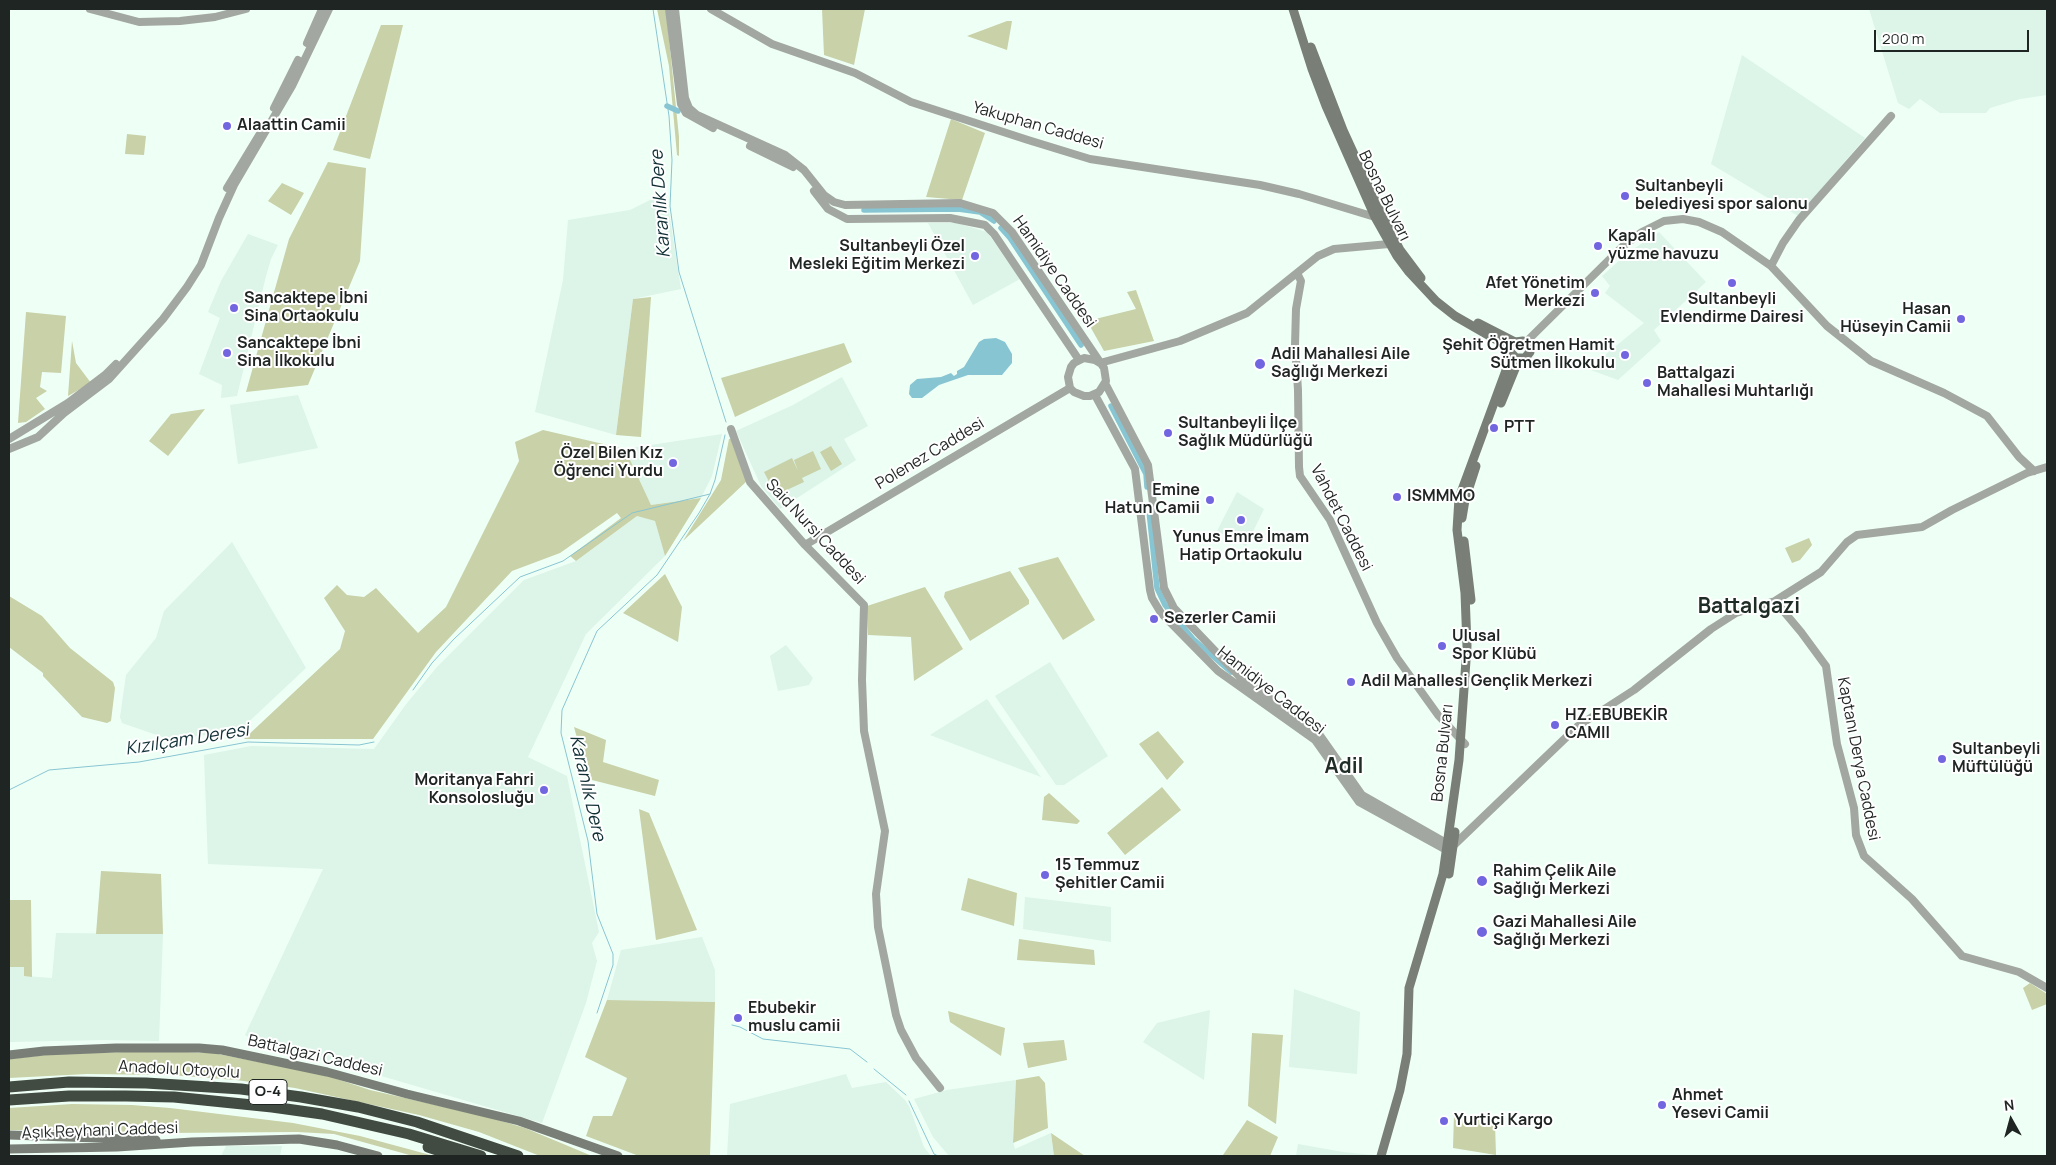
<!DOCTYPE html>
<meta charset="utf-8">
<style>
body{margin:0}
#map{position:relative;width:2056px;height:1165px;overflow:hidden;background:#eefff6;font-family:Manrope,sans-serif}
canvas{display:block}
.frame{position:absolute;inset:0;border:10px solid #1f2522;pointer-events:none}
.north{position:absolute;left:1986px;top:1095px;width:50px;height:50px;-webkit-text-stroke:4px #fff;paint-order:stroke;rotate:353deg;font-size:14px;font-weight:700;line-height:20px;text-align:center;color:#1f2522}
.north::after{content:'';display:block;margin:auto;width:18px;height:22px;background:#1f2522;clip-path:polygon(50% 0,100% 100%,50% 72%,0 100%)}
.scale{position:absolute;left:1874px;top:30px;width:155px;height:22px;box-sizing:border-box;border:2px solid #1f2522;border-top:0;padding-left:6px;font-size:15px;line-height:18px;white-space:nowrap;color:#1f2522;-webkit-text-stroke:4px #fff;paint-order:stroke}
</style>
<div id="map">
<canvas width="2056" height="1165"></canvas>
<div class="frame"></div>
<div class="north">N</div>
<div class="scale">200 m</div>
</div>
<script>
const g = document.querySelector('canvas').getContext('2d');
g.lineJoin = 'round';
function fill(path, color) { g.fillStyle = color; g.fill(path, 'evenodd'); }
const shape = rows => new Path2D(rows.map(r => 'M' + r).join(''));
function stroke(path, color, width, dash) { g.strokeStyle = color; g.lineWidth = width; g.lineCap = dash ? 'butt' : 'round'; g.setLineDash(dash || []); g.stroke(path); }
function drawText(font, color, halo, rows, align = 'center') {
  g.font = font + ' Manrope,sans-serif'; g.lineWidth = 4; g.setLineDash([]); g.textBaseline = 'middle'; g.strokeStyle = halo; g.fillStyle = color; for (const [text, x, y, turn = 0] of rows) {
    g.save(); g.translate(x, y); g.rotate((+turn || 0) * Math.PI / 180); g.textAlign = isNaN(turn) ? turn : align; if (halo) g.strokeText(text, 0, 0); g.fillText(text, 0, 0); g.restore();
  }
}
const built = shape([
 [1869,9,2047,9,2047,95,2020,99,1990,108,1986,113,1940,113,1920,99,1909,109,1898,103],
 [1742,55,1865,138,1798,216,1711,164],
 [666,192,681,289,633,299,616,435,535,412,563,280,568,220,630,210],
 [928,223,957,223,987,232,1020,279,973,305],
 [1659,232,1706,282,1654,330,1661,341,1618,380,1588,369,1644,323,1605,293,1610,286,1602,276,1629,252],
 [248,234,278,245,271,259,266,276,237,396,221,398,222,385,199,374,220,318,208,312,221,281],
 [842,377,868,426,844,439,856,460,780,509,761,486,736,431,793,405],
 [298,395,318,448,238,464,230,405],
 [722,434,712,476,701,498,651,505,625,449],
 [1237,492,1264,509,1246,546,1217,531],
 [637,516,655,521,665,556,586,634,528,757,567,776,599,932,592,943,597,961,586,1003,542,1123,354,1068,264,1046,245,1035,323,869,208,864,204,755,251,746,374,749,407,703,437,667,524,580,576,561],
 [232,542,306,668,240,730,171,740,122,723,120,717,126,675,156,638,164,611],
 [786,645,813,678,809,685,778,691,770,656],
 [1050,662,1108,756,1064,785,1056,785,995,696],
 [987,699,1041,777,930,735],
 [1025,897,1111,907,1111,942,1023,929],
 [56,933,163,934,159,1041,104,1040,9,1042,9,967,24,967,25,976,52,978],
 [702,937,715,970,715,1002,607,1000,621,950],
 [1294,989,1360,1012,1357,1074,1289,1067],
 [1210,1010,1204,1080,1143,1042,1157,1023],
 [846,1074,852,1088,886,1082,905,1100,909,1106,924,1147,931,1156,727,1156,730,1104],
 [1016,1080,1013,1142,1015,1149,1051,1133,1054,1156,949,1156,933,1137,914,1099,947,1090],
 [1298,1144,1343,1152,1374,1155,1296,1156],
 [226,1146,282,1146,280,1156,221,1156]
]);
const green = shape([
 [657,9,666,9,679,137,679,156,677,155,669,66],
 [822,9,865,9,854,65,824,55],
 [1007,21,1012,21,1007,50,967,36],
 [381,25,403,25,370,159,333,150],
 [951,119,985,133,962,200,926,197],
 [127,134,146,136,144,155,125,154],
 [328,162,366,168,360,261,308,385,246,392,289,239],
 [282,183,304,193,291,215,268,201],
 [1136,290,1154,341,1104,351,1087,321,1136,309,1127,292],
 [651,297,641,437,616,435,633,299],
 [26,312,66,316,61,373,42,372,40,387,47,391,36,398,45,409,26,422,18,423],
 [72,341,76,363,91,383,68,396],
 [844,343,852,362,735,417,721,378],
 [205,409,168,456,149,441,171,414],
 [543,430,625,449,651,505,701,498,665,556,655,521,637,516,576,561,570,556,621,518,617,513,560,553,512,571,436,652,373,739,244,739,340,649,345,631,324,598,337,585,347,595,364,597,376,588,418,633,446,607,519,461,515,442],
 [729,439,732,439,747,481,683,541,721,480],
 [831,446,842,464,831,471,820,452],
 [813,451,821,469,802,478,804,482,776,495,764,472,792,458,798,471,794,460],
 [1809,538,1812,545,1800,560,1792,563,1785,548],
 [1058,557,1095,620,1063,640,1018,568],
 [1010,571,1029,600,1029,604,970,641,944,597,945,592],
 [665,574,682,607,678,642,623,613],
 [925,587,963,649,914,681,911,637,868,635,867,606],
 [9,596,42,616,70,648,113,682,115,688,111,721,107,723,82,717,43,676,43,673,9,647],
 [574,727,606,740,603,762,659,780,655,796,588,779],
 [1158,731,1184,762,1167,780,1139,744],
 [1162,787,1181,810,1125,855,1107,833],
 [1049,793,1080,821,1077,824,1042,820,1044,797],
 [639,809,649,813,697,930,656,940],
 [101,871,161,874,163,934,96,934],
 [968,878,1017,893,1014,926,961,910],
 [9,900,31,900,32,977,24,976,24,967,9,967],
 [1019,939,1094,950,1095,965,1017,960],
 [2030,983,2047,994,2047,1004,2032,1010,2023,988],
 [607,1000,715,1002,710,1156,639,1156,586,1136,593,1116,612,1116,627,1078,585,1057],
 [948,1011,1005,1028,1001,1056,950,1022],
 [1252,1033,1283,1035,1276,1124,1248,1106],
 [1064,1040,1067,1060,1028,1068,1023,1043],
 [160,1051,213,1053,325,1075,370,1090,488,1117,525,1128,592,1156,540,1156,479,1132,419,1115,295,1088,236,1080,170,1075,87,1074,9,1078,9,1059,55,1054],
 [1039,1076,1045,1083,1048,1128,1013,1143,1016,1080],
 [72,1104,132,1105,170,1108,293,1123,360,1136,434,1156,413,1156,334,1134,297,1132,163,1133,9,1130,9,1108],
 [1454,1114,1495,1124,1496,1155,1453,1148],
 [1247,1120,1278,1137,1270,1156,1223,1155],
 [1051,1133,1085,1156,1054,1156]
]);
const water = shape([
 [996,338,1005,342,1012,354,1012,363,1002,375,968,375,939,385,922,398,912,398,909,394,910,385,917,379,941,377,951,373,954,376,957,374,957,371,964,367,979,342,984,339]
]);
const stream = shape([
 [653,9,669,116,672,160,670,206,679,272,726,422],
 [413,690,432,663,454,639,520,577,563,561,632,513,710,494],
 [9,790,49,770,139,762,248,742,359,745,374,742],
 [597,1013,613,965,613,954,597,914,588,841,561,733,562,710,597,631,657,575,699,513,710,494,715,480,725,435],
 [732,1025,740,1027,763,1039,850,1049,867,1062],
 [874,1069,906,1095],
 [909,1101,934,1154,938,1156]
]);
const canal = shape([
 [667,106,678,111],
 [864,210,958,209,980,212,994,221],
 [1001,228,1010,238,1081,345],
 [1111,406,1146,474,1147,487],
 [1149,511,1157,588,1165,605,1193,639,1231,672]
]);
const tertiary = shape([
 [90,9,139,22,180,21,215,17,246,9],
 [669,9,681,104,686,113,713,128],
 [675,9,685,98,689,108,697,115,785,155,804,170,824,195,834,202,845,205,960,203,993,213,1012,232,1104,368,1106,381,1099,392,1090,396,1084,396,1074,392,1070,388,1068,377,1071,367,1074,363,1084,358,1095,360,1100,363],
 [711,9,772,44,855,73,911,102,1028,140,1090,159,1260,185,1299,194,1375,217],
 [307,43,322,9],
 [274,108,298,60],
 [750,146,793,167],
 [227,188,264,127],
 [814,191,828,209,847,219,950,218,985,225,994,234,1079,360],
 [1771,266,1783,243,1799,220,1891,116],
 [1297,273,1301,281,1296,309,1295,345,1298,390,1299,467,1300,476,1330,520,1377,623,1397,658,1438,715,1465,744],
 [1526,342,1623,246,1642,232,1664,221,1683,219,1699,222,1722,232,1771,266,1827,326,1871,361,1944,393,1987,416,2019,457,2034,471],
 [1100,363,1180,341,1247,313,1318,256,1334,249,1389,244],
 [1105,383,1148,465,1164,588,1174,608,1240,677,1319,734,1362,795,1448,844,1454,845,1578,726,1634,690,1711,629,1736,613,1775,601,1821,572,1847,542,1857,535,1922,527,1952,510,2027,473,2047,467],
 [1095,395,1135,469,1150,590,1152,598,1161,613,1218,671,1315,740,1359,802,1450,852],
 [731,429,750,482,805,545,864,605,862,680,864,731,885,831,876,894,878,927,896,1015,901,1030,916,1058,940,1088],
 [9,439,68,403,105,375,116,364],
 [9,449,38,437,64,413,109,379,163,319,187,287,201,265,219,218,234,185,292,86,329,9],
 [805,545,1070,388],
 [1775,601,1801,632,1826,666,1837,744,1854,808,1856,835,1864,856,1912,899,1962,956,2019,972,2047,988]
]);
const secondary = shape([
 [1293,9,1312,69,1326,106,1375,217,1397,256,1409,272,1436,301,1455,316,1502,343,1516,358,1525,358,1530,352,1529,346,1523,341,1515,342],
 [1311,47,1343,130,1380,211,1400,250,1421,278],
 [1478,323,1515,342],
 [1501,403,1519,359],
 [1462,518,1465,500,1476,466],
 [1464,541,1471,600],
 [1449,874,1455,832],
 [9,1055,44,1051,116,1048,199,1048,222,1050,327,1072,407,1094,519,1121,618,1156],
 [9,1135,156,1140],
 [9,1149,117,1147,192,1142,299,1139,337,1145,378,1156],
 [1381,1156,1400,1090,1407,1054,1409,988,1443,874,1459,760,1467,646,1465,593,1457,530,1459,498,1512,354]
]);
const motorway = shape([
 [9,1087,69,1082,146,1083,241,1089,301,1097,358,1107,417,1122,518,1156],
 [9,1100,69,1096,126,1096,174,1097,272,1107,322,1114,409,1134,481,1156],
 [428,1147,455,1156]
]);
const markers = [
 [227,126,5,"#7165e0"],
 [1625,196,5,"#7165e0"],
 [1598,246,5,"#7165e0"],
 [975,256,5,"#7165e0"],
 [1732,283,5,"#7165e0"],
 [1595,293,5,"#7165e0"],
 [234,308,5,"#7165e0"],
 [1961,319,5,"#7165e0"],
 [227,353,5,"#7165e0"],
 [1625,355,5,"#7165e0"],
 [1260,364,6,"#7165e0"],
 [1647,383,5,"#7165e0"],
 [1494,428,5,"#7165e0"],
 [1168,433,5,"#7165e0"],
 [673,463,5,"#7165e0"],
 [1397,497,5,"#7165e0"],
 [1210,500,5,"#7165e0"],
 [1241,520,5,"#7165e0"],
 [1154,619,5,"#7165e0"],
 [1442,646,5,"#7165e0"],
 [1351,682,5,"#7165e0"],
 [1555,725,5,"#7165e0"],
 [1942,759,5,"#7165e0"],
 [544,790,5,"#7165e0"],
 [1045,875,5,"#7165e0"],
 [1482,881,6,"#7165e0"],
 [1482,932,6,"#7165e0"],
 [738,1018,5,"#7165e0"],
 [1662,1105,5,"#7165e0"],
 [1444,1121,5,"#7165e0"]
];
const shields = [
 [268,1092,38]
];
const shieldNames = [
 ["O-4",268,1092]
];
const poiNames = [
 ["Alaattin Camii",237,126],
 ["Sultanbeyli",1635,187],
 ["belediyesi spor salonu",1635,205],
 ["Kapalı",1608,237],
 ["yüzme havuzu",1608,255],
 ["Sultanbeyli Özel",965,247,"right"],
 ["Mesleki Eğitim Merkezi",965,265,"right"],
 ["Afet Yönetim",1585,284,"right"],
 ["Merkezi",1585,302,"right"],
 ["Sancaktepe İbni",244,299],
 ["Sina Ortaokulu",244,317],
 ["Sultanbeyli",1732,300,"center"],
 ["Evlendirme Dairesi",1732,318,"center"],
 ["Hasan",1951,310,"right"],
 ["Hüseyin Camii",1951,328,"right"],
 ["Sancaktepe İbni",237,344],
 ["Sina İlkokulu",237,362],
 ["Şehit Öğretmen Hamit",1615,346,"right"],
 ["Sütmen İlkokulu",1615,364,"right"],
 ["Adil Mahallesi Aile",1271,355],
 ["Sağlığı Merkezi",1271,373],
 ["Battalgazi",1657,374],
 ["Mahallesi Muhtarlığı",1657,392],
 ["Sultanbeyli İlçe",1178,424],
 ["Sağlık Müdürlüğü",1178,442],
 ["PTT",1504,428],
 ["Özel Bilen Kız",663,454,"right"],
 ["Öğrenci Yurdu",663,472,"right"],
 ["Emine",1200,491,"right"],
 ["Hatun Camii",1200,509,"right"],
 ["ISMMMO",1407,497],
 ["Yunus Emre İmam",1241,538,"center"],
 ["Hatip Ortaokulu",1241,556,"center"],
 ["Sezerler Camii",1164,619],
 ["Ulusal",1452,637],
 ["Spor Klübü",1452,655],
 ["Adil Mahallesi Gençlik Merkezi",1361,682],
 ["HZ.EBUBEKİR",1565,716],
 ["CAMII",1565,734],
 ["Sultanbeyli",1952,750],
 ["Müftülüğü",1952,768],
 ["Moritanya Fahri",534,781,"right"],
 ["Konsolosluğu",534,799,"right"],
 ["15 Temmuz",1055,866],
 ["Şehitler Camii",1055,884],
 ["Rahim Çelik Aile",1493,872],
 ["Sağlığı Merkezi",1493,890],
 ["Gazi Mahallesi Aile",1493,923],
 ["Sağlığı Merkezi",1493,941],
 ["Ebubekir",748,1009],
 ["muslu camii",748,1027],
 ["Ahmet",1672,1096],
 ["Yesevi Camii",1672,1114],
 ["Yurtiçi Kargo",1454,1121]
];
const streetNames = [
 ["Yakuphan Caddesi",1038,126,16],
 ["Bosna Bulvarı",1384,196,64],
 ["Hamidiye Caddesi",1054,272,55],
 ["Polenez Caddesi",930,454,-31],
 ["Vahdet Caddesi",1341,518,63],
 ["Said Nursi Caddesi",815,532,47],
 ["Hamidiye Caddesi",1271,691,38],
 ["Bosna Bulvarı",1443,753,-84],
 ["Kaptanı Derya Caddesi",1858,759,79],
 ["Battalgazi Caddesi",315,1056,13],
 ["Anadolu Otoyolu",179,1070,3],
 ["Aşık Reyhani Caddesi",100,1131,-2]
];
const waterNames = [
 ["Karanlık Dere",661,204,-94],
 ["Kızılçam Deresi",187,740,-9],
 ["Karanlık Dere",587,788,77]
];
const districtNames = [
 ["Battalgazi",1749,607],
 ["Adil",1344,767]
];
fill(built, '#dcf5e8');
fill(green, '#c8d1a7');
fill(water, '#88c5d2');
stroke(stream, '#88c5d2', 1);
stroke(canal, '#88c5d2', 5.5);
stroke(tertiary, '#a2a7a1', 8);
stroke(secondary, '#797f77', 9);
stroke(motorway, '#424b41', 11);
for (const [x, y, r, color] of markers) { const dot = new Path2D(); dot.arc(x, y, r, 0, 2 * Math.PI); g.fillStyle = color; g.fill(dot); stroke(dot, '#fff', 2); }
for (const [x, y, w] of shields) { const box = new Path2D(); box.roundRect(x - w / 2, y - 12.5, w, 25, 4); g.fillStyle = '#fff'; g.fill(box); stroke(box, '#1f2522', 1); }
drawText('bold 15px', '#1f2522', null, shieldNames);
drawText('bold 16px', '#1f2522', '#fff', poiNames, 'left');
drawText('16px', '#1f2522', '#fff', streetNames);
drawText('italic 18px', '#102f35', '#fff', waterNames);
drawText('bold 21px', '#202c26', '#fff', districtNames);
</script>
